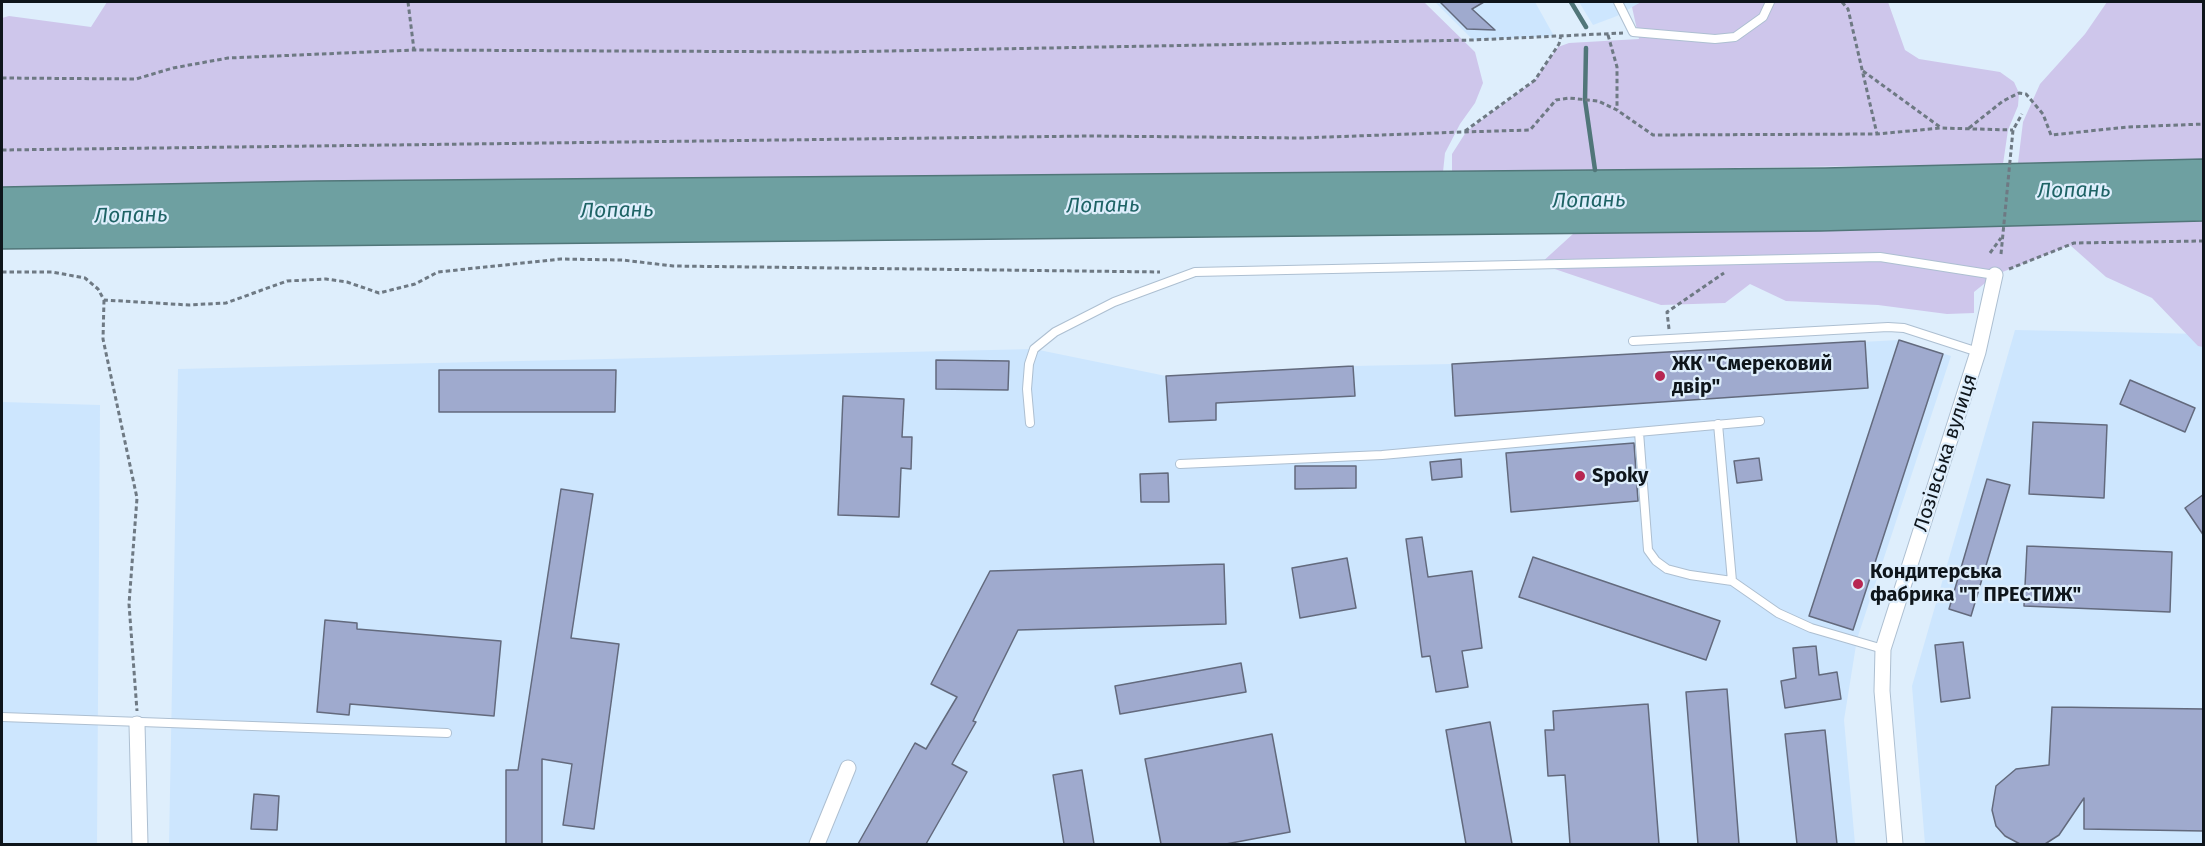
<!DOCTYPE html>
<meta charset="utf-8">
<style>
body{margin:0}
#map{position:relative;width:2205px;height:846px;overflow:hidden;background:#deeefc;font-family:"Fira Sans",sans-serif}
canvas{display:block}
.frame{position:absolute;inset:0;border:3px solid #0e151b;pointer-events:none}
</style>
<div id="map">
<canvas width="2205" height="846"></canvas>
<div class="frame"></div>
</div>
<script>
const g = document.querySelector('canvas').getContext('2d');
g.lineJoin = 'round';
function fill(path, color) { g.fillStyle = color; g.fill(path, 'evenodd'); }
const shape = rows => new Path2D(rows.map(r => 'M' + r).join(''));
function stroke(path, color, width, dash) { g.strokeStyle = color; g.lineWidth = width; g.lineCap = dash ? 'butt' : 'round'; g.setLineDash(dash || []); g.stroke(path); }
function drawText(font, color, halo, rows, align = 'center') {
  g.font = font + ' "Fira Sans",sans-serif'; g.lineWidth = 4.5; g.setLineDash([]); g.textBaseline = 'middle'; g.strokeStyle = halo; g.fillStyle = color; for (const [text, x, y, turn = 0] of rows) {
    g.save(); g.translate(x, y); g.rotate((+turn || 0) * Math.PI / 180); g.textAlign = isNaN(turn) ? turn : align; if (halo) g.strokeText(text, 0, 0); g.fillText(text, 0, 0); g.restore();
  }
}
const built = shape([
 [1435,2,1535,2,1554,36,1473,40],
 [1579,2,1641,2,1617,16,1593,25],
 [2015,330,2203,334,2203,844,1925,844,1912,686],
 [1899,340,1951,356,1857,639,1844,720,1855,844,169,844,178,369,1034,349,1166,376,1353,366,1452,364],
 [2,402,100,405,97,844,2,844]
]);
const green = shape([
 [107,2,1424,2,1475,52,1483,83,1475,103,1460,124,1445,153,1443,172,545,179,2,188,2,18,9,16,91,27],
 [1641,2,1888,2,1905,50,1919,59,2000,72,2014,82,2019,93,2018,106,2008,130,2003,164,1452,172,1452,154,1466,132,1535,80,1558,47,1569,43,1639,39,1632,7],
 [2107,2,2203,2,2203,159,2018,163,2023,122,2040,84,2085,34],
 [2203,221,2203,347,2198,346,2152,298,2106,277,2070,245,1995,275,1974,292,1974,313,1947,314,1878,305,1786,301,1750,284,1725,303,1661,305,1540,264,1574,233]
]);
const water = shape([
 [2203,159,2203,221,1821,231,2,249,2,187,316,181,1825,168,2203,159]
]);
const stream = shape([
 [1571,2,1586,27],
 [1586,48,1585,100,1595,170]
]);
const building = shape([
 [1440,2,1484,2,1472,9,1495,30,1467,29,1440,2],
 [1899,340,1943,354,1853,630,1809,616,1899,340],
 [1865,341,1868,388,1455,416,1452,364,1865,341],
 [936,360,1009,361,1008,390,936,389,936,360],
 [1353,366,1355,396,1216,403,1216,420,1169,422,1166,376,1353,366],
 [439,370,616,370,615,412,439,412,439,370],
 [2130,380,2195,408,2185,432,2120,404,2130,380],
 [843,396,904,399,902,437,912,437,911,469,901,468,899,517,838,515,843,396],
 [2033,422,2107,425,2104,498,2029,494,2033,422],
 [1634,443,1638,501,1511,512,1506,453,1634,443],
 [1759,458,1762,480,1737,483,1734,461,1759,458],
 [1461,459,1462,477,1432,480,1430,462,1461,459],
 [1295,466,1356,466,1356,488,1295,489,1295,466],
 [1168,473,1169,502,1141,502,1140,474,1168,473],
 [1987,479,2010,485,1971,616,1949,609,1987,479],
 [561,489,593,494,571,638,619,644,594,829,563,825,572,764,542,759,542,844,506,844,506,770,518,770,561,489],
 [2204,494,2204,536,2185,508,2204,494],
 [1422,537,1428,577,1472,571,1482,648,1462,651,1468,687,1436,692,1430,656,1422,657,1406,539,1422,537],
 [2027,546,2172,552,2170,612,2024,606,2027,546],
 [1533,557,1720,621,1706,660,1519,597,1533,557],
 [1347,558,1356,608,1300,618,1292,568,1347,558],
 [1224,564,1226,624,1018,630,973,721,976,722,952,764,967,772,926,844,858,844,915,743,926,749,957,697,931,684,990,571,1224,564],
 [325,620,357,623,357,629,501,641,494,716,350,704,349,715,317,712,325,620],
 [1963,642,1970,698,1941,702,1935,645,1963,642],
 [1816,646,1819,675,1837,672,1841,699,1785,708,1781,681,1796,678,1793,648,1816,646],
 [1241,663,1246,692,1120,714,1115,686,1241,663],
 [1727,689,1739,844,1698,844,1686,692,1727,689],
 [1648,704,1659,844,1570,844,1565,775,1548,776,1545,730,1554,730,1553,711,1648,704],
 [2052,707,2204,709,2204,831,2084,829,2084,798,2059,835,2045,844,2020,844,2005,836,1996,826,1992,810,1996,786,2016,769,2049,765,2052,707],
 [1490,722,1512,844,1466,844,1446,730,1490,722],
 [1825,730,1837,844,1797,844,1785,734,1825,730],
 [1272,734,1290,832,1226,844,1161,844,1145,759,1272,734],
 [1082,770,1094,844,1064,844,1053,775,1082,770],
 [254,794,279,796,277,830,251,829,254,794]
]);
const path = shape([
 [408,2,414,50],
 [1842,2,1848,9,1877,134],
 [1608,35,1617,67,1617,110],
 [1863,71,1940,127],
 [2,78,136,79,173,68,228,58,414,50,835,52,1473,40,1623,33],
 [1969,128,2003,101,2019,93,2026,94,2043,114,2051,135,2128,127,2204,124],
 [1465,131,1535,80,1559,44,1561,35],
 [2,150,1091,136,1302,138,1463,132,1530,130,1556,100,1569,98,1598,101,1617,110,1653,135,1877,134,1941,128,2013,130],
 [1990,253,2001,238],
 [2001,254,2013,130,2022,114],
 [2009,269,2074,243,2204,241],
 [2,272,52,272,85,278,98,289,104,300,189,305,226,303,287,281,326,279,347,282,379,293,415,284,438,272,561,259,622,260,673,266,1160,272],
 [104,300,103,339,137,498,129,604,137,711],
 [1669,329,1667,312,1724,273]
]);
const service = shape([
 [1618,2,1633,32,1715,39,1735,37,1763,17,1770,2],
 [1633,341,1888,327,1904,328,1978,352],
 [1030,423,1027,389,1029,364,1034,349,1055,332,1114,302,1195,272,1880,257,1995,275],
 [1718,424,1732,581],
 [1639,432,1648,550,1656,561,1667,569,1690,575,1732,581,1778,613,1811,628,1883,649],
 [1180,464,1382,455,1760,421],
 [2,717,447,733]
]);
const minor = shape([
 [137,724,140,844],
 [817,844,848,768],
 [1895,844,1882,691,1883,649,1978,352,1995,275]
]);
const markers = [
 [1660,376,6,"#b72752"],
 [1580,476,6,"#b72752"],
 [1858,584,6,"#b72752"]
];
const poiNames = [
 ["ЖК \"Смерековий",1672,364],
 ["двір\"",1672,387],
 ["Spoky",1592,476],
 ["Кондитерська",1870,572],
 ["фабрика \"Т ПРЕСТИЖ\"",1870,595]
];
const streetNames = [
 ["Лозівська вулиця",1946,453,-72]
];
const waterNames = [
 ["Лопань",2074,191,-1],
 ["Лопань",1589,201,-1],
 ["Лопань",1103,206,-1],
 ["Лопань",617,211,-1],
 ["Лопань",131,216,-1]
];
fill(built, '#cde6fe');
fill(green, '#cec6eb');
fill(water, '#6ea0a1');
stroke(water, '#517679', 1.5);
stroke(stream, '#517679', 4.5);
fill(building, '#9faace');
stroke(building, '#636a7d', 1.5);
stroke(service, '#adbfd1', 10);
stroke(minor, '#adbfd1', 17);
stroke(path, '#6e7983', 3, [4.5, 3]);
stroke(service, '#fff', 8);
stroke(minor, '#fff', 15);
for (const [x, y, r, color] of markers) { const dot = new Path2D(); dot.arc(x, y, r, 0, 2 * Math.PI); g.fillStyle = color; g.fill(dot); stroke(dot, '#deeefc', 2); }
drawText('bold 20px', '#0e151b', '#deeefc', poiNames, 'left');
drawText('20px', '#0e151b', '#deeefc', streetNames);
drawText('italic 21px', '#1e6365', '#deeefc', waterNames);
</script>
